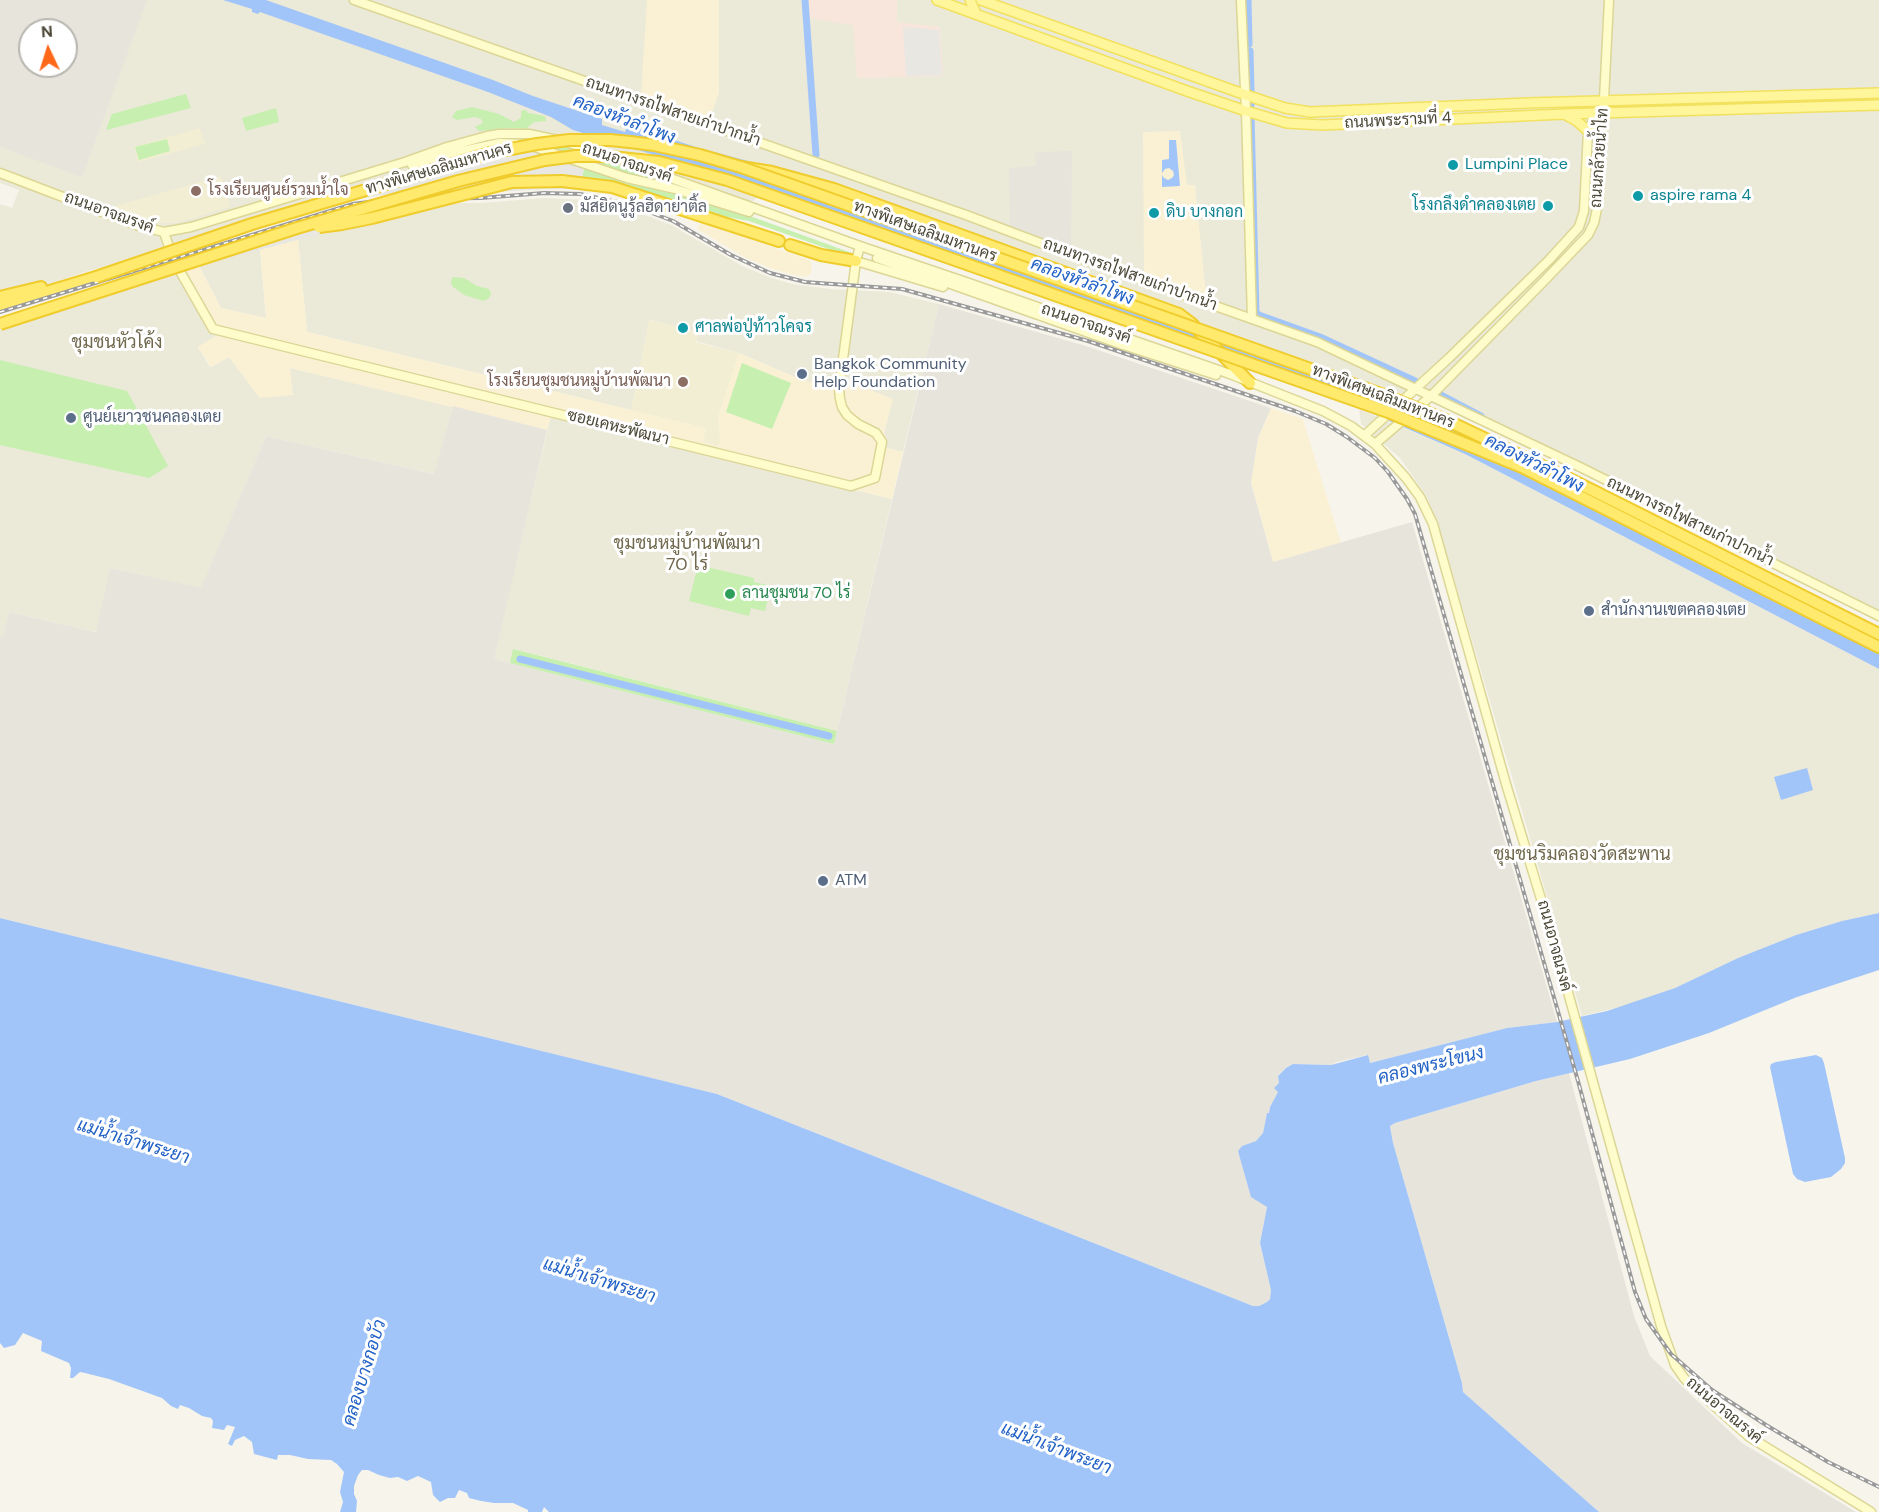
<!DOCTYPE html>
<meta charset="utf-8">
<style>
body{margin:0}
#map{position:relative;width:1879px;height:1512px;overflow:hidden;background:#f7f5eb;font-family:"DM Sans",sans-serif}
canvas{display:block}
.north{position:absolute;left:18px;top:18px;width:60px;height:60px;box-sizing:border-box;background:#fff;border:2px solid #b7b6af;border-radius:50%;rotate:356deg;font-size:16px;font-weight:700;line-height:24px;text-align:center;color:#4c4837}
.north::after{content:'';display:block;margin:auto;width:21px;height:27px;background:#ff6819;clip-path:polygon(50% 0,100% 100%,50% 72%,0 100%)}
</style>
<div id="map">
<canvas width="1879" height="1512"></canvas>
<div class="north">N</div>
</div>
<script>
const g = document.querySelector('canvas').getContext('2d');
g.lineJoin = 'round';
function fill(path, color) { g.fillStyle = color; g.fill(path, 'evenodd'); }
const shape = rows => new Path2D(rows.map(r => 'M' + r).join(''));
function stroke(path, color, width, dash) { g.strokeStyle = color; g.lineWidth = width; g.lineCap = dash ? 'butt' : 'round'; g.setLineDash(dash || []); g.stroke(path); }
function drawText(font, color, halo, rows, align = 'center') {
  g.font = font + ' "DM Sans",Sarabun,sans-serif'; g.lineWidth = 6; g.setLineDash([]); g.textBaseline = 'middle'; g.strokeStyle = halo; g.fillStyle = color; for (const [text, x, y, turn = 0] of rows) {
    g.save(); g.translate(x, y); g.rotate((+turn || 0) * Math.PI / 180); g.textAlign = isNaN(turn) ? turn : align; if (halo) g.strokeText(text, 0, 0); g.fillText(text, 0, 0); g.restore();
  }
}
const residential = shape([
 [0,0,1879,0,1879,613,1414,385,1403,397,1203,324,1178,306,789,175,751,202,603,162,489,160,85,272,0,300,0,204,12,208,19,190,0,183],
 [30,30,66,30,66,66,30,66],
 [544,198,589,200,637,212,671,225,742,266,769,277,792,284,830,289,889,292,939,304,903,452,887,448,886,438,884,433,892,399,821,381,810,382,799,379,739,353,696,341,698,332,650,320,631,410,307,332,298,239,437,203,481,203],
 [260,249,266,318,221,308,199,266],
 [174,263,216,336,198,347,210,367,229,357,260,398,290,368,453,406,435,474,266,436,201,589,110,568,97,632,9,612,3,636,0,635,0,317],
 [1359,409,1465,454,1879,669,1879,913,1842,921,1796,935,1738,958,1675,988,1628,1005,1582,1016,1438,524,1426,495,1400,458,1361,424],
 [551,415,892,499,837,731,514,649,510,663,493,659]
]);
const commercial = shape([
 [647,0,719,0,719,93,709,120,641,96],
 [1180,131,1187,185,1195,185,1206,294,1144,275,1143,132],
 [701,222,806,259,811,262,812,266,811,273,806,277,794,275,772,269,746,258,697,229],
 [298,239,307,332,706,428,703,441,720,439,718,417,739,353,799,379,810,382,821,381,835,376,893,399,884,433,886,438,887,448,903,452,892,499,551,415,547,430,290,368,293,395,260,398,229,357,211,367,198,347,216,336,179,272,199,266,221,308,266,318,260,249],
 [1271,408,1303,419,1341,543,1273,562,1251,483,1258,438]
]);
const industrial = shape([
 [0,0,147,0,82,177,0,147],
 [30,30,66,30,66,66,30,66],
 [1072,151,1071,249,1010,228,1009,168,1036,166,1035,152],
 [939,304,1086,346,1271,408,1258,438,1251,483,1273,562,1412,522,1557,1022,1507,1028,1370,1063,1367,1055,1337,1062,1331,1065,1293,1064,1286,1068,1278,1075,1279,1083,1275,1088,1279,1091,1270,1107,1269,1113,1267,1114,1263,1133,1256,1141,1242,1146,1267,1207,1260,1243,1271,1290,1270,1299,1267,1302,1259,1306,1253,1306,717,1094,0,918,0,635,3,636,9,612,96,632,110,568,201,588,266,436,434,474,453,406,547,430,494,659,834,744],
 [1569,1073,1634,1316,1650,1356,1742,1443,1856,1512,1599,1512,1463,1392,1462,1383,1393,1143,1390,1126,1395,1123,1536,1081]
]);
const education = shape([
 [200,128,205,144,138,162,134,147],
 [221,176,230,207,177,223,155,223,111,207],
 [649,320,698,332,696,342,739,353,718,417,720,439,718,446,703,442,706,428,631,410]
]);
const medical = shape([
 [806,0,897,0,897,22,940,27,943,76,857,78,853,25,808,18]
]);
const green = shape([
 [186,94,191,108,106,130,112,114],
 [472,107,499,114,514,122,521,118,521,111,526,110,528,113,545,116,546,121,534,122,526,129,511,128,479,131,475,127,483,123,481,119,475,117,457,120,452,117,456,111],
 [276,108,279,122,246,131,242,118],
 [518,136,540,139,558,143,675,184,625,174,551,148,527,141,511,140,463,146,504,137],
 [167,139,170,151,139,160,135,147],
 [584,168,674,192,750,216,852,253,854,255,851,257,749,221,711,214,582,179],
 [453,277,464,278,477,286,489,289,491,294,489,298,484,301,464,295,452,286,451,281],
 [0,360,127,391,168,466,149,478,0,445],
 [742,363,791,383,772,429,726,412],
 [698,565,754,578,754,582,771,586,765,611,751,608,749,616,689,601],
 [513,649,837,731,834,744,510,663]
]);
const parking = shape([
 [903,27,939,30,942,75,906,76],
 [513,145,585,163,580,189,544,189,481,193,391,194,352,199,190,248,185,238,418,170],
 [437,203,199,266,195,257,393,204]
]);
const water = shape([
 [223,0,266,0,493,80,533,96,602,119,602,125,625,132,628,125,699,148,748,161,1403,397,1879,630,1879,669,1465,454,1371,413,876,239,726,177,573,130,551,117,488,92,260,12,258,14,252,12,252,9],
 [1169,140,1176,140,1180,186,1162,187,1162,175,1164,178,1168,180,1172,178,1174,175,1173,171,1169,168,1165,169,1162,173,1162,160,1169,159],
 [1807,768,1813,790,1781,800,1774,777],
 [1879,913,1879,970,1797,997,1709,1033,1630,1059,1536,1081,1395,1123,1390,1126,1393,1143,1462,1383,1463,1392,1599,1512,549,1512,544,1507,542,1512,528,1512,528,1510,513,1503,494,1503,481,1501,469,1498,467,1493,459,1490,455,1498,448,1498,440,1502,433,1495,431,1482,418,1476,407,1481,398,1477,390,1478,379,1475,368,1470,362,1470,358,1475,354,1486,354,1494,357,1501,356,1512,340,1512,343,1502,340,1492,344,1472,337,1464,331,1460,308,1459,290,1455,278,1455,277,1460,254,1454,252,1442,244,1436,235,1440,232,1446,228,1444,235,1427,227,1425,224,1430,212,1428,213,1421,211,1418,202,1416,189,1408,180,1405,178,1409,171,1406,162,1398,109,1379,85,1373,80,1372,73,1378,70,1378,71,1368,69,1363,41,1351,42,1341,23,1333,15,1345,4,1348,0,1343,0,918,717,1094,1253,1306,1259,1306,1267,1302,1270,1299,1271,1290,1260,1243,1267,1207,1251,1197,1238,1151,1242,1146,1256,1141,1263,1133,1267,1113,1269,1113,1270,1107,1278,1092,1274,1088,1279,1083,1278,1076,1286,1068,1293,1064,1331,1065,1368,1055,1370,1063,1507,1028,1557,1022,1607,1011,1675,988,1738,958,1796,935,1842,921],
 [1816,1055,1822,1058,1824,1063,1845,1158,1845,1163,1841,1169,1831,1177,1805,1182,1797,1179,1793,1174,1770,1067,1771,1064,1776,1062]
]);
const canal = shape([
 [805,0,816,155],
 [1248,0,1249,44],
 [1250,51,1251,91],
 [1251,104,1251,105],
 [1251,116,1256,313,1259,315,1320,337,1415,381],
 [1441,395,1481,416],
 [520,659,829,736]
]);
const secondary = shape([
 [354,0,966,215,1080,258,1317,342,1582,468,1879,616],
 [1241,0,1246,111,1252,319],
 [623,161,860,246,966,282,1227,373,1323,411,1351,426,1375,444,1406,478,1420,497,1433,524,1506,784,1552,935,1661,1326,1675,1365,1684,1378,1692,1386,1748,1436,1871,1512],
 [412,165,444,155,500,143,526,144,627,178,675,189,749,212],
 [0,173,139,226,164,232,191,227,405,162,447,147,487,136,499,134,529,134,562,141,602,153],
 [164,232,173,259,213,329,851,486,875,478,882,442,876,433,858,424,847,415,842,407,840,399,839,389,856,261,860,246],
 [877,258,1123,345,1216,375],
 [856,261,943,287],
 [1365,435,1449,358,1549,260,1579,227,1584,211,1588,131,1598,110],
 [1375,444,1431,396,1545,280,1588,235,1594,223,1599,199,1609,0]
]);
const primary = shape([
 [937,0,1187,91,1246,111,1287,123,1323,125,1564,114,1879,105],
 [970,0,976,14],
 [981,0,1246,95,1285,108,1310,112,1528,103,1879,93],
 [1566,115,1577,121,1588,131]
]);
const highway = shape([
 [630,142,654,145,700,155,741,167,772,172,834,189,1179,314,1191,323,1250,383],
 [562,181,612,187,779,241],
 [790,245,821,255,856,261],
 [0,297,41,287],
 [0,306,96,277],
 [1412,422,1522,467,1879,647],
 [1568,478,1879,634]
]);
const rail = shape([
 [0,312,353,204,392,199,481,198,544,193,580,194,631,205,673,221,731,255,770,273,805,282,902,289,1088,341,1295,411,1326,424,1347,437,1375,458,1388,472,1407,499,1415,514,1578,1081,1635,1292,1646,1319,1671,1354,1712,1390,1766,1425,1828,1462,1879,1487]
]);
const highwayBridge = shape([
 [741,167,1384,395,1446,420,1568,478],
 [319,227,342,224,372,218,512,182,562,181],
 [96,277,252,224,490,153,537,144,569,140,610,140,630,142],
 [0,324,297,228,458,181,545,160,576,156,602,156,659,162,727,180,1388,412,1412,422]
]);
const markers = [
 [1453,165,6,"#0f9aa8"],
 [196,191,6,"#8d6e63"],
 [1638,196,6,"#0f9aa8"],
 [1548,206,6,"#0f9aa8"],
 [568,208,6,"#6b7280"],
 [1154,213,6,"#0f9aa8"],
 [683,328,6,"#0f9aa8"],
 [802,374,6,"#5c6f8a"],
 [683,382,6,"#8d6e63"],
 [71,418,6,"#5c6f8a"],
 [730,594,6,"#2e9e5b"],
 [1589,611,6,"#5c6f8a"],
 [823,881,6,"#5c6f8a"]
];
const streetNames = [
 ["ถนนทางรถไฟสายเก่าปากน้ำ",673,112,19],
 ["ถนนพระรามที่ 4",1398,121,-3],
 ["ถนนกล้วยน้ำไท",1600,158,-86],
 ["ถนนอาจณรงค์",627,163,19],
 ["ทางพิเศษเฉลิมมหานคร",439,169,-16],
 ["ถนนอาจณรงค์",109,213,20],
 ["ทางพิเศษเฉลิมมหานคร",925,232,20],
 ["ถนนทางรถไฟสายเก่าปากน้ำ",1130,275,20],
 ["ถนนอาจณรงค์",1086,324,19],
 ["ทางพิเศษเฉลิมมหานคร",1383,397,21],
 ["ซอยเคหะพัฒนา",618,428,14],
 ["ถนนทางรถไฟสายเก่าปากน้ำ",1690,522,26],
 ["ถนนอาจณรงค์",1554,946,75],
 ["ถนนอาจณรงค์",1724,1411,40]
];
const cultureNames = [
 ["Lumpini Place",1465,165],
 ["aspire rama 4",1650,196],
 ["โรงกลึงดำคลองเตย",1536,206,"right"],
 ["ดิบ บางกอก",1166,213],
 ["ศาลพ่อปู่ท้าวโคจร",695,328]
];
const educationNames = [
 ["โรงเรียนศูนย์รวมน้ำใจ",208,191],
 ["โรงเรียนชุมชนหมู่บ้านพัฒนา",671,382,"right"]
];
const worshipNames = [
 ["มัสยิดนูรู้ลฮิดาย่าติ้ล",580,208]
];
const serviceNames = [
 ["Bangkok Community",814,365],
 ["Help Foundation",814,383],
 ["ศูนย์เยาวชนคลองเตย",83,418],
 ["สำนักงานเขตคลองเตย",1601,611],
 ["ATM",835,881]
];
const leisureNames = [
 ["ลานชุมชน 70 ไร่",742,594]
];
const waterNames = [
 ["คลองหัวลำโพง",624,120,21],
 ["คลองหัวลำโพง",1082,282,20],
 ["คลองหัวลำโพง",1534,464,27],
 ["คลองพระโขนง",1431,1066,-14],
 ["แม่น้ำเจ้าพระยา",133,1142,17],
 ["แม่น้ำเจ้าพระยา",599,1281,17],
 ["คลองบางกอบัว",365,1373,-73],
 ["แม่น้ำเจ้าพระยา",1056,1449,21]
];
const neighbourhoodNames = [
 ["ชุมชนหัวโค้ง",117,343],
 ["ชุมชนหมู่บ้านพัฒนา",687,544],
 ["70 ไร่",687,565],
 ["ชุมชนริมคลองวัดสะพาน",1582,855]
];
fill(residential, '#ebe9d8');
fill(commercial, '#faf1d5');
fill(industrial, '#e7e4dc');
fill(education, '#f1eed3');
fill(medical, '#f8e6dd');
fill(green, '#c6efb0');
fill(parking, '#e8e7e2');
fill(water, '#a2c5f9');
stroke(canal, '#a2c5f9', 7);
stroke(secondary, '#dcd696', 11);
stroke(primary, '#f1e15e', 12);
stroke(highway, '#efcc2c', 14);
stroke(secondary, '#fffccc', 8);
stroke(primary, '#fff69b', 9);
stroke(highway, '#ffea6d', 10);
stroke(rail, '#9a9a9a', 4);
stroke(rail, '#fff', 1.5, [4.5]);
stroke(highwayBridge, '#efcc2c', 14, []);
stroke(highwayBridge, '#ffea6d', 10);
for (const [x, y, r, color] of markers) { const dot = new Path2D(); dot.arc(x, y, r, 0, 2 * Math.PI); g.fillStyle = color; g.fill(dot); stroke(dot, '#fff', 2); }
drawText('16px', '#4c4837', '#fff', streetNames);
drawText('16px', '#0d838f', '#fff', cultureNames, 'left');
drawText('16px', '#785e54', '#fff', educationNames, 'left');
drawText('16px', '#5b616d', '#fff', worshipNames, 'left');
drawText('16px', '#4e5e75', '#fff', serviceNames, 'left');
drawText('16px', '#27864d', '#fff', leisureNames, 'left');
drawText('italic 18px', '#2262c6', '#fff', waterNames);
drawText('18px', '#70694d', '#fff', neighbourhoodNames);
</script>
